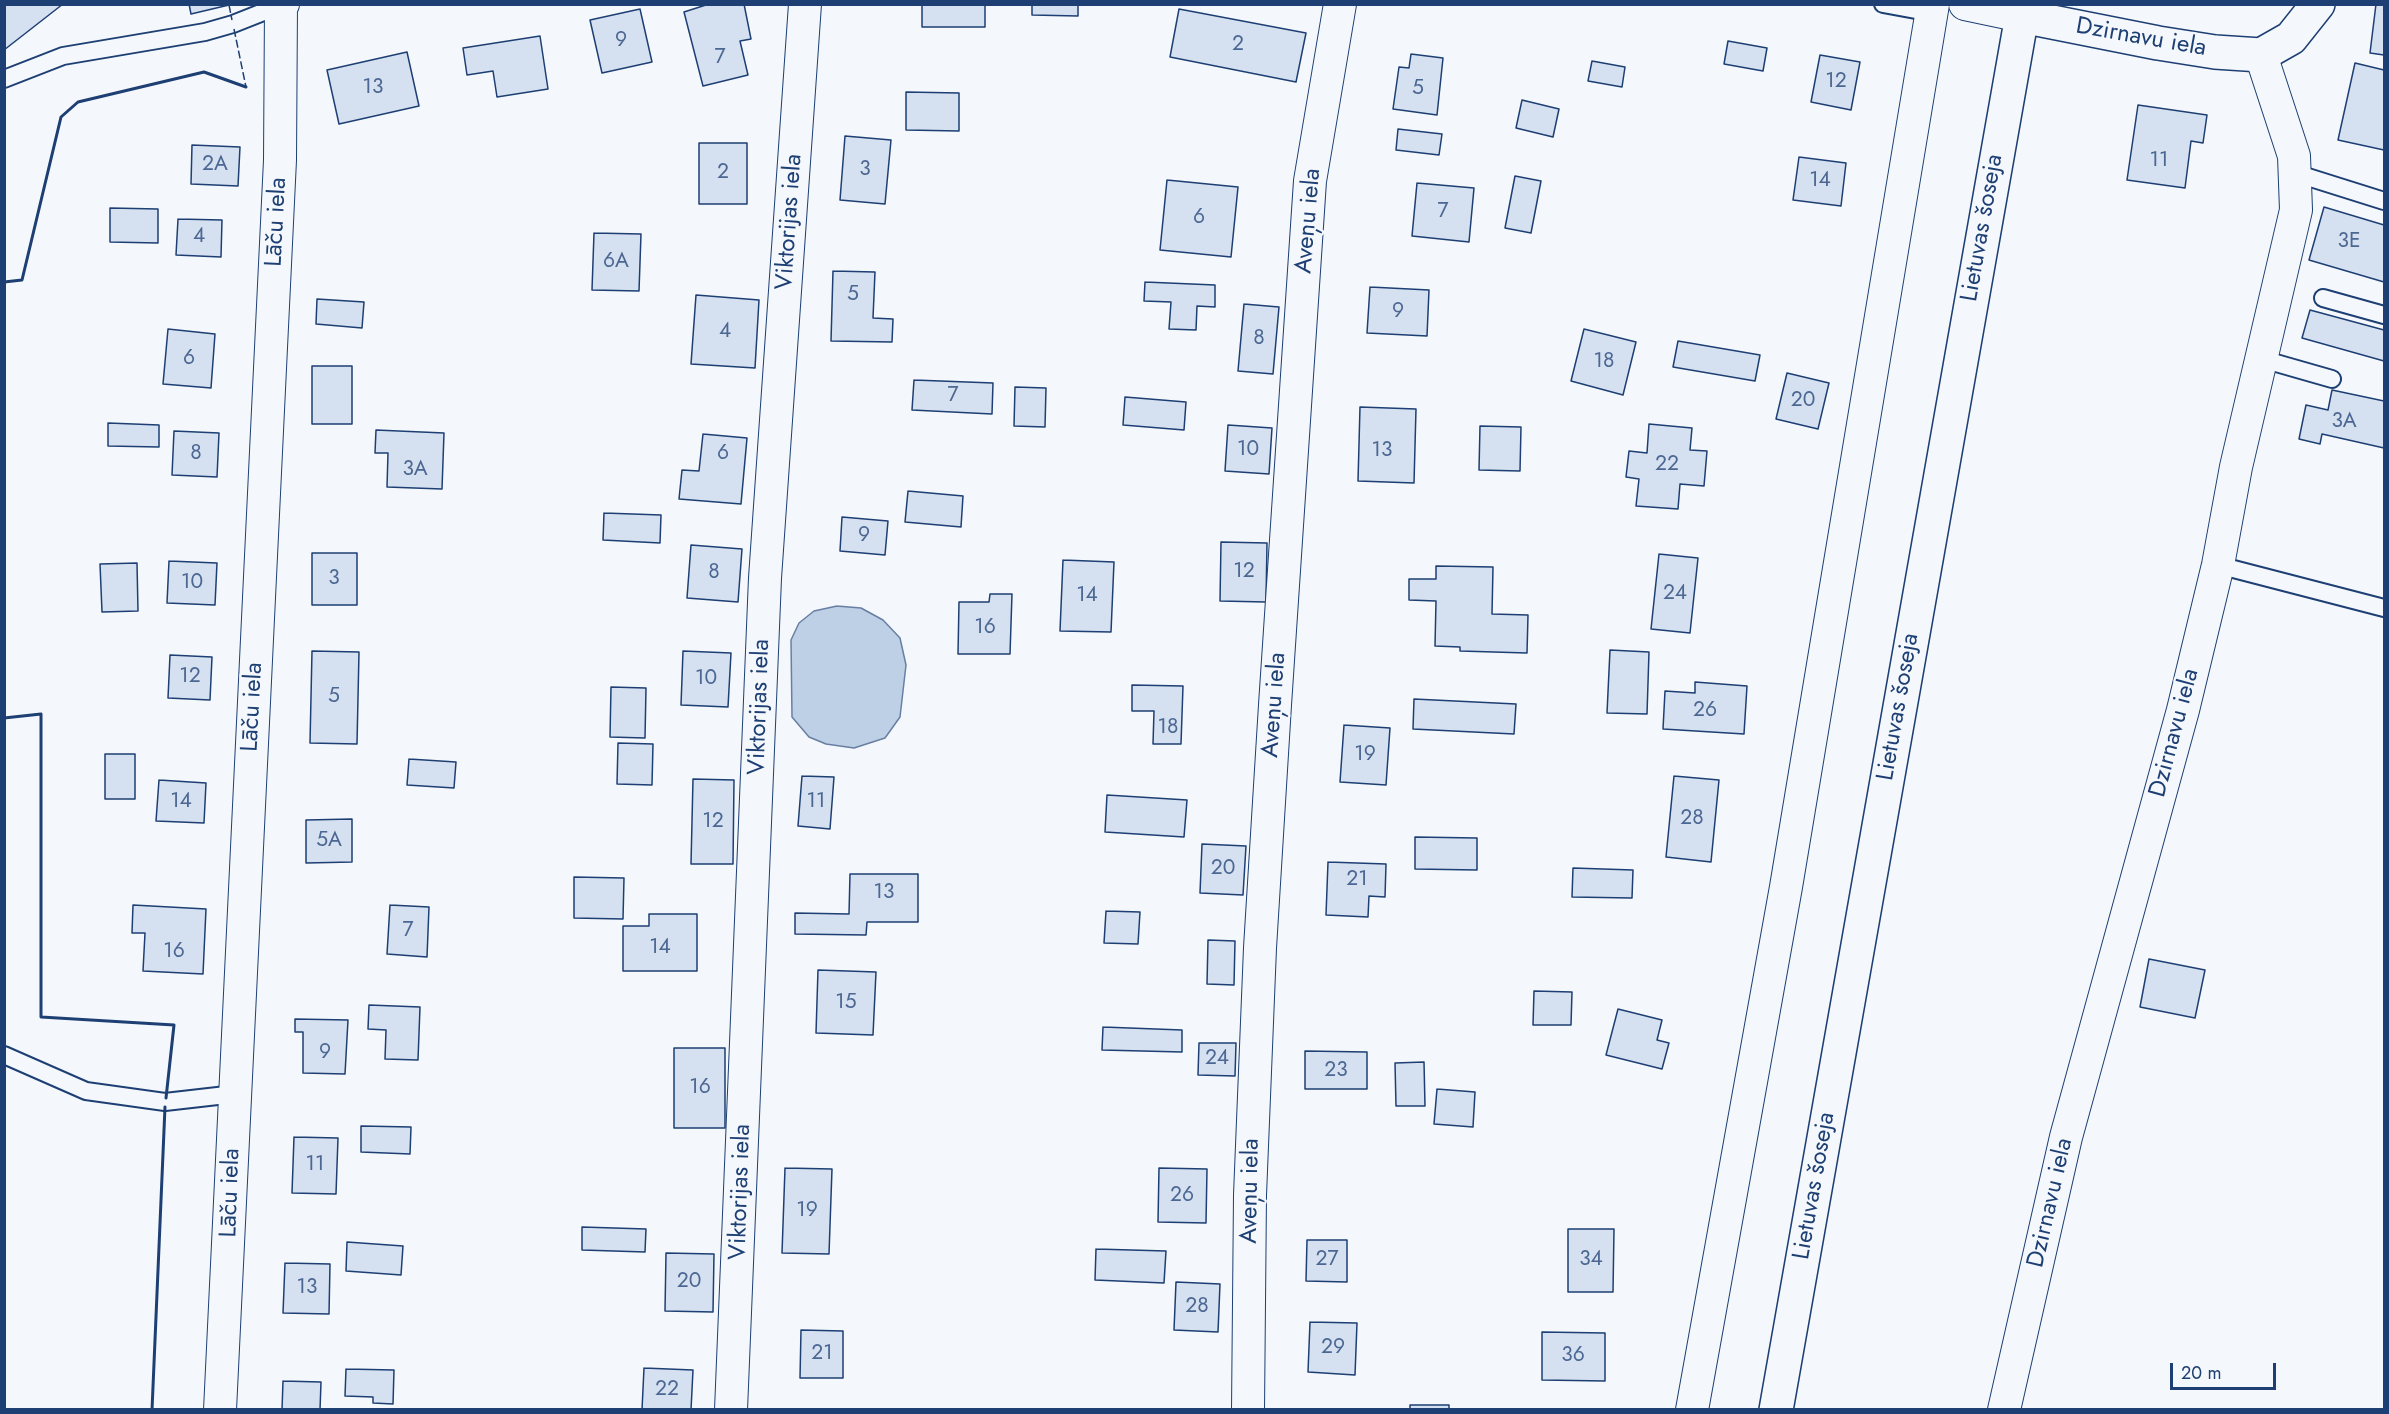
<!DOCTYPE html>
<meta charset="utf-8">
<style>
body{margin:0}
#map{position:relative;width:2389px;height:1414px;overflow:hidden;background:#f4f7fb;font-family:Jost,sans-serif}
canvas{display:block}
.frame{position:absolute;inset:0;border:6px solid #1d3f73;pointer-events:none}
.scale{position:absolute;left:2170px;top:1363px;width:106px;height:27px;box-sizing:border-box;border:3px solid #1d3f73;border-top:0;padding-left:8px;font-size:18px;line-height:21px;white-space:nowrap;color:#1d3f73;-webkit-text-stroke:4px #f4f7fb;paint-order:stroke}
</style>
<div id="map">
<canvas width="2389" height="1414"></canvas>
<div class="frame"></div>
<div class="scale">20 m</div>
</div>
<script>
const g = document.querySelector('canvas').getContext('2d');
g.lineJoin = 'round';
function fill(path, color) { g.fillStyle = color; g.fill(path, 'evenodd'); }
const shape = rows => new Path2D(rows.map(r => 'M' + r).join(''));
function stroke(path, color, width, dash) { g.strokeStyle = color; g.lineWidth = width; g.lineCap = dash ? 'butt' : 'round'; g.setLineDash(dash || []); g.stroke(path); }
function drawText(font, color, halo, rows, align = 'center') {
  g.font = font + ' Jost,sans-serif'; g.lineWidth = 4.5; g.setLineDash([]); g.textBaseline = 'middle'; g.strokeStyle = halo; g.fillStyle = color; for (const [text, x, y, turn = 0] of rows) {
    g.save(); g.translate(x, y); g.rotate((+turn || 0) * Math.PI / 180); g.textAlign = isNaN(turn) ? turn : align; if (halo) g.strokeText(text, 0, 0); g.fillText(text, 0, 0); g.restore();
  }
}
const water = shape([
 [837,606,861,608,883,620,900,638,906,665,900,717,885,738,854,748,826,744,809,737,792,717,791,640,799,623,814,611,837,606]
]);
const building = shape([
 [4,4,63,4,4,50,4,4],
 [189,4,229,4,229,5,191,14,189,4],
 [744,4,751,39,740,41,748,75,703,86,684,12,709,4,744,4],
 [922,4,985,4,985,27,922,27,922,4],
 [1032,4,1078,4,1078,16,1032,15,1032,4],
 [2376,4,2384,4,2384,55,2370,53,2376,4],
 [640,9,652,62,602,73,590,20,640,9],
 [1179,9,1306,33,1296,82,1170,57,1179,9],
 [540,36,548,89,497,97,493,71,467,75,463,48,540,36],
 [1728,41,1767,48,1763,71,1724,64,1728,41],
 [407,52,419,106,339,124,327,70,407,52],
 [1411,54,1443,58,1437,115,1393,109,1399,67,1409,68,1411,54],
 [1820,55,1860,62,1851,110,1811,102,1820,55],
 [1592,61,1625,67,1622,87,1588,81,1592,61],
 [2355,63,2384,70,2384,150,2338,140,2355,63],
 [906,92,959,93,959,131,906,130,906,92],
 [1522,100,1559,109,1553,137,1516,128,1522,100],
 [2138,105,2207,115,2203,143,2191,141,2185,188,2127,180,2138,105],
 [1398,129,1442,134,1439,155,1396,150,1398,129],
 [845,136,891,140,885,204,840,200,845,136],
 [699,143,747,143,747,204,699,204,699,143],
 [192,145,240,147,238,186,191,184,192,145],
 [1799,157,1846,163,1841,206,1793,200,1799,157],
 [1515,176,1541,181,1531,233,1505,228,1515,176],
 [1167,180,1238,187,1231,257,1160,250,1167,180],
 [1417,183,1474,188,1469,242,1412,236,1417,183],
 [2324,207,2384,225,2384,282,2309,260,2324,207],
 [110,208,158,209,158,243,110,242,110,208],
 [178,219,222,220,221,257,176,255,178,219],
 [594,233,641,234,639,291,592,290,594,233],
 [833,271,875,272,873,318,893,319,892,342,831,341,833,271],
 [1145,282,1215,285,1215,307,1197,306,1196,330,1169,329,1171,302,1144,301,1145,282],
 [1370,287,1429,290,1427,336,1367,333,1370,287],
 [696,295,759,300,755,368,691,364,696,295],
 [317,299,364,302,362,328,316,324,317,299],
 [1244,304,1279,307,1273,374,1238,371,1244,304],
 [2310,310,2384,330,2384,361,2302,338,2310,310],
 [168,329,215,334,211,388,163,384,168,329],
 [1584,329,1636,342,1623,395,1571,381,1584,329],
 [1678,341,1760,355,1755,381,1673,367,1678,341],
 [312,366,352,366,352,424,312,424,312,366],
 [1787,373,1829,383,1818,429,1776,419,1787,373],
 [914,380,993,383,992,414,912,410,914,380],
 [1015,387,1046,388,1045,427,1014,426,1015,387],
 [2332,390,2384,401,2384,448,2322,434,2320,444,2299,439,2306,405,2328,410,2332,390],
 [1125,397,1186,402,1184,430,1123,425,1125,397],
 [1360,407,1416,409,1414,483,1358,481,1360,407],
 [108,423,159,425,159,447,108,446,108,423],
 [1649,424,1692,428,1690,450,1707,451,1704,486,1680,484,1678,509,1636,506,1639,479,1626,477,1629,451,1647,453,1649,424],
 [1228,425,1272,428,1269,474,1225,471,1228,425],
 [1480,426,1521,427,1520,471,1479,470,1480,426],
 [376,430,444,433,442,489,387,487,388,453,375,453,376,430],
 [174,431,219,433,217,477,172,475,174,431],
 [703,434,747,438,741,504,679,499,682,470,699,471,703,434],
 [908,491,963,496,961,527,905,522,908,491],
 [604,513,661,515,660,543,603,540,604,513],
 [842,517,888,521,885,555,840,551,842,517],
 [1221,542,1267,543,1266,602,1220,601,1221,542],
 [691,545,742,549,738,602,687,598,691,545],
 [312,553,357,553,357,605,312,605,312,553],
 [1659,554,1698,558,1690,633,1651,629,1659,554],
 [1063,560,1114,562,1111,632,1060,631,1063,560],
 [169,561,217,563,215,605,167,603,169,561],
 [137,563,138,611,102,612,100,564,137,563],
 [1436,566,1493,567,1492,614,1528,615,1527,653,1460,651,1460,647,1435,646,1436,601,1409,600,1409,579,1436,579,1436,566],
 [990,594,1012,594,1010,654,958,654,959,602,989,602,990,594],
 [1610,650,1649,652,1647,714,1607,713,1610,650],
 [312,651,359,652,357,744,310,743,312,651],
 [683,651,731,653,728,707,681,705,683,651],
 [170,655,212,657,210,700,168,698,170,655],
 [1695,682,1747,686,1744,734,1663,729,1665,691,1695,693,1695,682],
 [1132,685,1183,686,1181,744,1153,744,1154,711,1132,711,1132,685],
 [611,687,646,688,645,738,610,737,611,687],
 [1414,699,1516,704,1514,734,1413,729,1414,699],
 [1344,725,1390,728,1386,785,1340,782,1344,725],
 [618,743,653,744,652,785,617,784,618,743],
 [105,754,135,754,135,799,105,799,105,754],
 [409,759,456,762,454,788,407,785,409,759],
 [802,776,834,777,830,829,798,826,802,776],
 [1674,776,1719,780,1711,862,1666,857,1674,776],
 [693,779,734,780,733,864,691,864,693,779],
 [159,780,206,783,204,823,156,821,159,780],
 [1107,795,1187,800,1184,837,1105,832,1107,795],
 [352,819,352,862,306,863,306,820,352,819],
 [1415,837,1477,838,1477,870,1415,869,1415,837],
 [1202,844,1246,846,1243,895,1200,893,1202,844],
 [1328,862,1386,864,1385,897,1369,896,1368,917,1326,915,1328,862],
 [1573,868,1633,870,1632,898,1572,897,1573,868],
 [850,874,918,874,918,922,867,922,866,935,795,934,795,913,849,914,850,874],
 [574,877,624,878,623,919,574,918,574,877],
 [133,905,206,909,203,974,143,971,145,933,132,933,133,905],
 [390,905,429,907,427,957,387,954,390,905],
 [1106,911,1140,912,1138,944,1104,943,1106,911],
 [649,914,697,914,697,971,623,971,623,926,649,926,649,914],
 [1208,940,1235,941,1234,985,1207,984,1208,940],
 [2149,959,2205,970,2195,1018,2140,1007,2149,959],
 [818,970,876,972,873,1035,816,1033,818,970],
 [1534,991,1572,992,1571,1025,1533,1025,1534,991],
 [369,1005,420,1007,418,1060,385,1059,386,1030,368,1029,369,1005],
 [1618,1009,1662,1020,1657,1040,1669,1043,1662,1069,1606,1055,1618,1009],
 [295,1019,348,1020,345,1074,303,1073,303,1032,295,1032,295,1019],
 [1103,1027,1182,1030,1182,1052,1102,1050,1103,1027],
 [1199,1043,1236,1043,1235,1076,1198,1075,1199,1043],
 [674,1048,725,1048,725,1128,674,1128,674,1048],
 [1305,1051,1367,1052,1367,1089,1305,1089,1305,1051],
 [1424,1062,1425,1106,1396,1106,1395,1063,1424,1062],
 [1437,1089,1475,1092,1473,1127,1434,1124,1437,1089],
 [361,1126,411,1127,410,1154,361,1152,361,1126],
 [294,1137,338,1138,336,1194,292,1193,294,1137],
 [785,1168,832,1169,829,1254,782,1253,785,1168],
 [1159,1168,1207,1169,1206,1223,1158,1222,1159,1168],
 [582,1227,646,1229,645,1252,582,1250,582,1227],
 [1568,1229,1614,1229,1613,1292,1568,1292,1568,1229],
 [1307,1240,1347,1240,1347,1282,1306,1281,1307,1240],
 [347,1242,403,1246,401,1275,346,1271,347,1242],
 [1096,1249,1166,1251,1164,1283,1095,1280,1096,1249],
 [666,1253,714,1254,713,1312,665,1311,666,1253],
 [285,1263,330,1264,329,1314,283,1313,285,1263],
 [1176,1282,1220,1284,1218,1332,1174,1330,1176,1282],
 [1310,1322,1357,1323,1355,1375,1308,1372,1310,1322],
 [801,1330,843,1331,843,1378,800,1378,801,1330],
 [1542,1332,1605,1333,1605,1381,1542,1380,1542,1332],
 [644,1368,693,1370,691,1410,642,1410,644,1368],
 [346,1369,394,1370,393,1404,373,1403,373,1397,345,1396,346,1369],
 [283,1381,321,1382,320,1410,282,1410,283,1381],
 [1410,1405,1449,1405,1449,1410,1410,1410,1410,1405]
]);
const service = shape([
 [1883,4,1932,13],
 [4,79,63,56,205,32,233,24,281,5],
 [2295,173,2384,201],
 [2323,298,2384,315],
 [2262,359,2332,379],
 [2218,565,2384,608],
 [4,1055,86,1091,165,1102,235,1094]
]);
const minor = shape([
 [1965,4,2022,16],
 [220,1410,280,160,281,5,283,4],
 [731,1410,765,578,805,4],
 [1248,1410,1250,1195,1260,948,1275,705,1310,181,1340,4],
 [1692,1410,1786,887,1933,4],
 [2004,1410,2066,1137,2183,710,2218,565,2236,467,2296,210,2294,156,2261,55]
]);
const tertiary = shape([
 [2022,16,2158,43,2215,52,2261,55,2291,38,2318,4]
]);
const primary = shape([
 [1776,1410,2024,4]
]);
const fence = shape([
 [229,5,232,20],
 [234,29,246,87]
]);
const wall = shape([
 [4,282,22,280,61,117,78,102,204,72,246,87],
 [4,718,41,714,41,1017,174,1025,166,1098],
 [152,1410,165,1107]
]);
const numberNames = [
 ["9",621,41],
 ["2",1238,45],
 ["7",720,58],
 ["12",1836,82],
 ["13",373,88],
 ["5",1418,89],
 ["11",2159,161],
 ["2A",215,165],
 ["3",865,170],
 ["2",723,173],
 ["14",1820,181],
 ["7",1443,212],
 ["6",1199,218],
 ["4",199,237],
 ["3E",2349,242],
 ["6A",616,262],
 ["5",853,295],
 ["9",1398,312],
 ["4",725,332],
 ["8",1259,339],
 ["6",189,359],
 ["18",1604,362],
 ["7",953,396],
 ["20",1803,401],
 ["3A",2344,422],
 ["10",1248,450],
 ["13",1382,451],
 ["8",196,454],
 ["6",723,454],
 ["22",1667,465],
 ["3A",415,470],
 ["9",864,536],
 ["12",1244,572],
 ["8",714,573],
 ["3",334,579],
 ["10",192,583],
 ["24",1675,594],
 ["14",1087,596],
 ["16",985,628],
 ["12",190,677],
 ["10",706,679],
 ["5",334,697],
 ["26",1705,711],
 ["18",1168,728],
 ["19",1365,755],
 ["14",181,802],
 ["11",816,802],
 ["28",1692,819],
 ["12",713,822],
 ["5A",329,841],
 ["20",1223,869],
 ["21",1357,880],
 ["13",884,893],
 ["7",408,931],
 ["14",660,948],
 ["16",174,952],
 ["15",846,1003],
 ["9",325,1053],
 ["24",1217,1059],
 ["23",1336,1071],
 ["16",700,1088],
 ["11",315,1165],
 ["26",1182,1196],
 ["19",807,1211],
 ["27",1327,1260],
 ["34",1591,1260],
 ["20",689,1282],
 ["13",307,1288],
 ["28",1197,1307],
 ["29",1333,1348],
 ["21",822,1354],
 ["36",1573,1356],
 ["22",667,1390]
];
const streetNames = [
 ["Dzirnavu iela",2141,38,10],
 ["Aveņu iela",1309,221,-85],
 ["Lāču iela",277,222,-87],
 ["Viktorijas iela",790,222,-86],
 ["Lietuvas šoseja",1983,228,-80],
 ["Aveņu iela",1275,705,-86],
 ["Lāču iela",253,707,-87],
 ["Viktorijas iela",760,707,-88],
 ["Lietuvas šoseja",1899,707,-80],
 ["Dzirnavu iela",2175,733,-75],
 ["Lietuvas šoseja",1815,1186,-80],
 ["Aveņu iela",1251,1191,-89],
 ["Viktorijas iela",741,1192,-88],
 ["Lāču iela",231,1193,-88],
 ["Dzirnavu iela",2051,1203,-77]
];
fill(water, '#bed0e5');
stroke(water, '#687fa3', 1.5);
fill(building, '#d5e0f0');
stroke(building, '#1d3f73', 1.5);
stroke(service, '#1d3f73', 20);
stroke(minor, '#1d3f73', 34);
stroke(tertiary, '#1d3f73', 36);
stroke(primary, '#1d3f73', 36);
stroke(service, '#f4f7fb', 16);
stroke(minor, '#f4f7fb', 32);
stroke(tertiary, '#f4f7fb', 33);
stroke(primary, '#f4f7fb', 33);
stroke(fence, '#1d3f73', 1.5, [8, 3]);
stroke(wall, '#1d3f73', 3);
drawText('21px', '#4b6792', null, numberNames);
drawText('24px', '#1d3f73', '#f4f7fb', streetNames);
</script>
